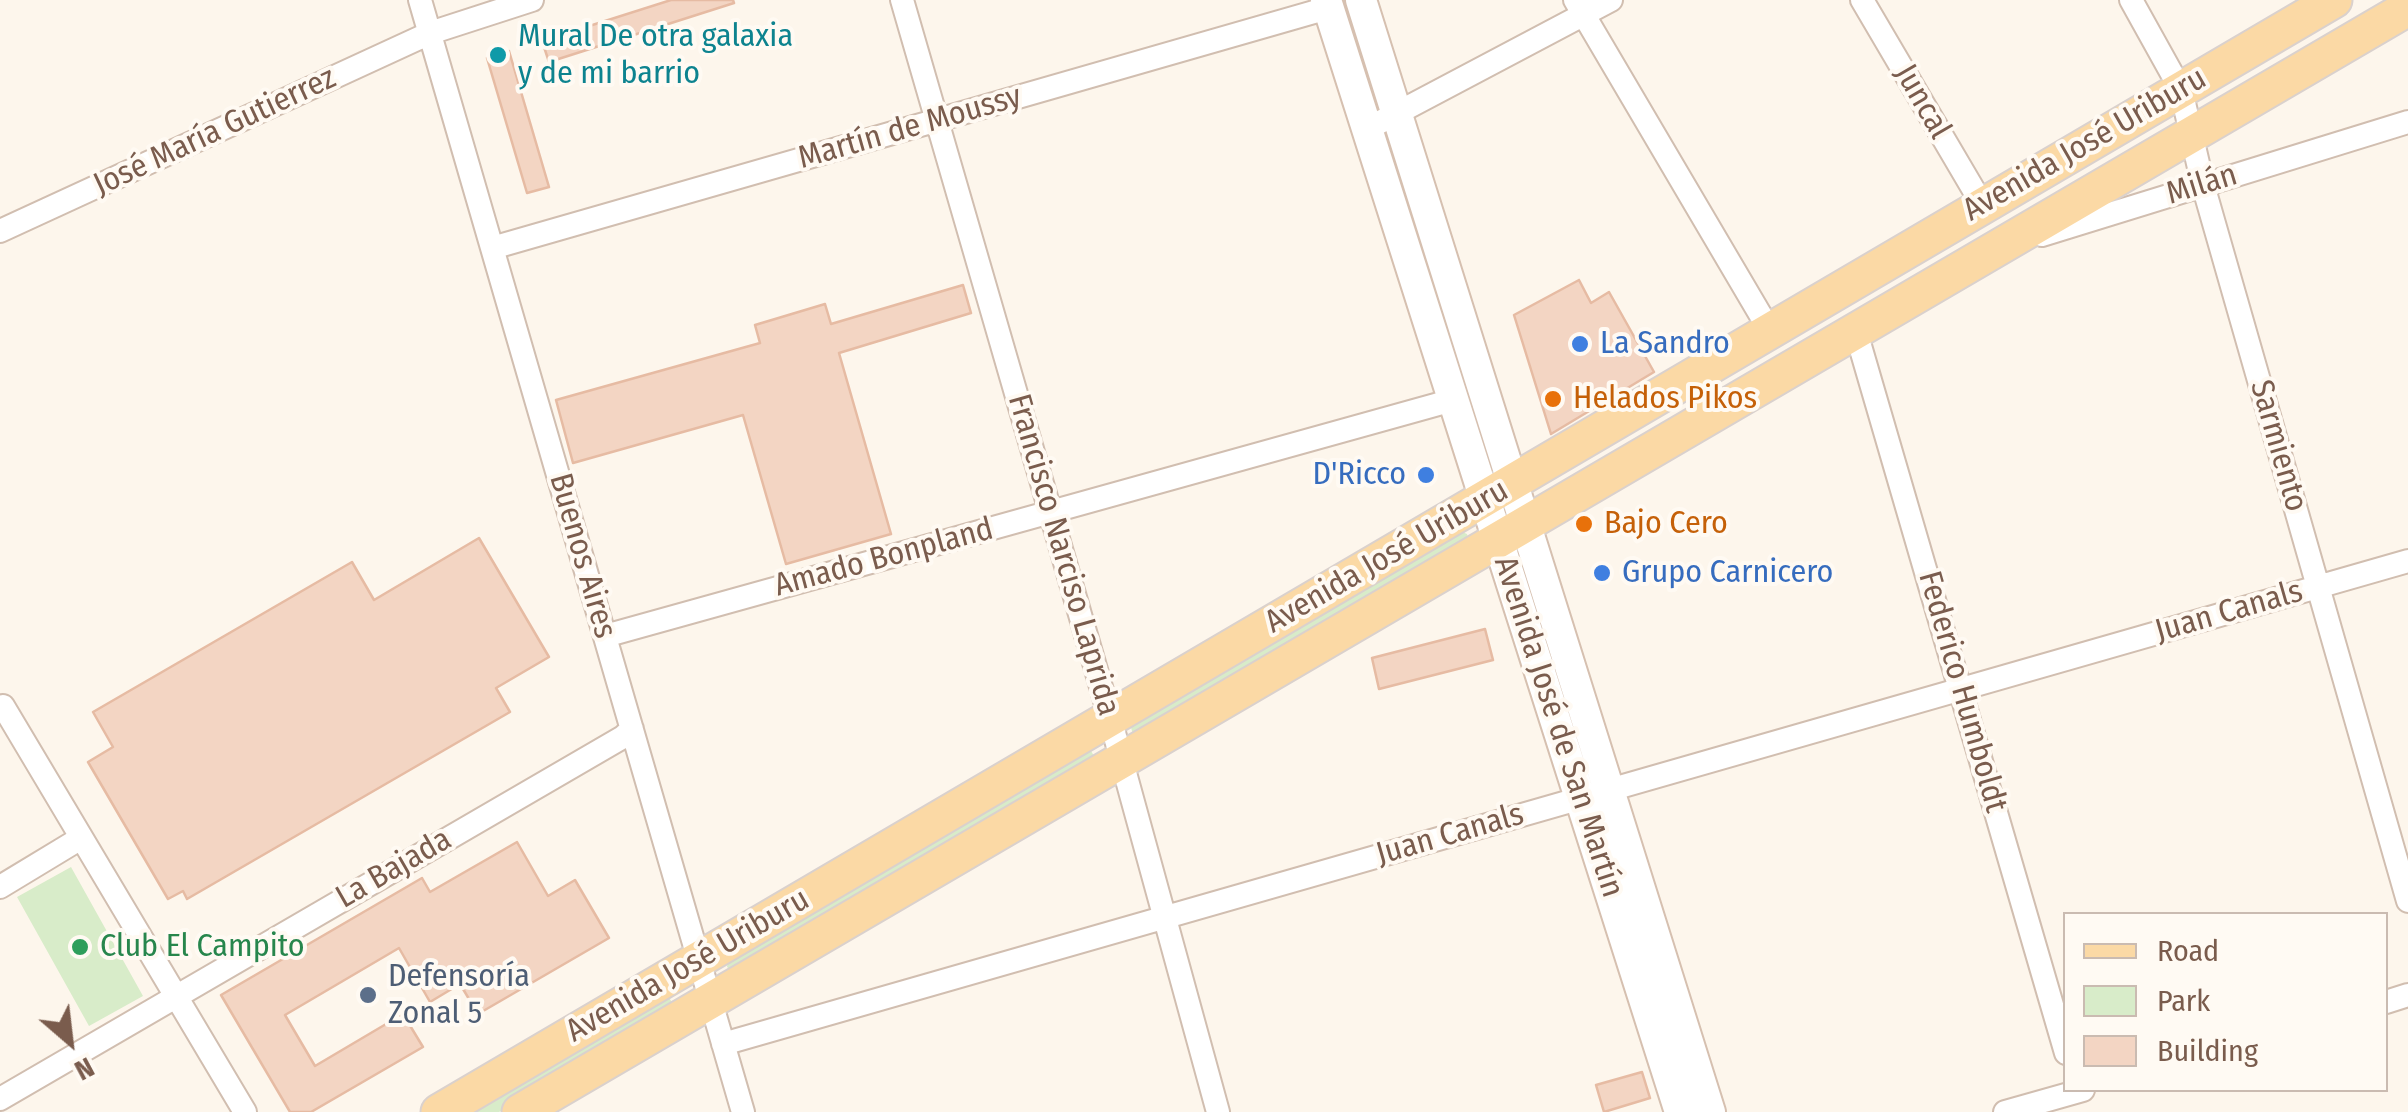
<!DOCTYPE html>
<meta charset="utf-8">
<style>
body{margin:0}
#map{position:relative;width:2408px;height:1112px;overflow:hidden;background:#fdf6ec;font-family:"Fira Sans Condensed",sans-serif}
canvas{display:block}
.legend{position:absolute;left:2063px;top:912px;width:325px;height:180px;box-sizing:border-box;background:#fffaf3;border:2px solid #cabbb1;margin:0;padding:12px 18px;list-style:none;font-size:30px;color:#7a5c4d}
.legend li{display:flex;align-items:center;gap:20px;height:50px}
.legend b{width:50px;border:2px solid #cabbb1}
.north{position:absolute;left:20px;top:992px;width:100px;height:100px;-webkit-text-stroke:8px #fffaf3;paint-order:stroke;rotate:152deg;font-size:28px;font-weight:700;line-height:40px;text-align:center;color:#7a5c4d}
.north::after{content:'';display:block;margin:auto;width:35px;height:45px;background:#7a5c4d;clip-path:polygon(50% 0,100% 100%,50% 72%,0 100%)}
</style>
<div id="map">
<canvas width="2408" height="1112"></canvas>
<ul class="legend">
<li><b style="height:12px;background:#fbd9a5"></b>Road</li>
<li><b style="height:28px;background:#d8ecc9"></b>Park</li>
<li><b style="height:28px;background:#f3d5c3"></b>Building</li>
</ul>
<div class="north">N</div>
</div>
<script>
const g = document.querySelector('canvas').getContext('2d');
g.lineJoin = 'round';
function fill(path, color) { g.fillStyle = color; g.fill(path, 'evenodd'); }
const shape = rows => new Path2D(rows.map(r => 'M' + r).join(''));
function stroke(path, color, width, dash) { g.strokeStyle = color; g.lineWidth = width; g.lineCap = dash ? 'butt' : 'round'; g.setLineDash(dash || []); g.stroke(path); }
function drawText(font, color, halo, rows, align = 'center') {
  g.font = font + ' "Fira Sans Condensed",sans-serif'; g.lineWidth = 8; g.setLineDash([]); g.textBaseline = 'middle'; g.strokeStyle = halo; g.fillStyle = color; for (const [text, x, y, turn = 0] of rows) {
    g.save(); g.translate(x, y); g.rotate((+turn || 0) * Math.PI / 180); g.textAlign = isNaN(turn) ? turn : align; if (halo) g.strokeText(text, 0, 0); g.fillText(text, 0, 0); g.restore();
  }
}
const green = shape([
 [1460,531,1467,534,1469,541,1134,738,1130,724],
 [1090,749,1095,758,732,972,727,967,729,957],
 [71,867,143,996,89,1026,17,897],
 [668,996,673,1004,669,1015,499,1112,463,1112]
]);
const building = shape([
 [671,0,733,0,734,3,549,62,542,41,671,0],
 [509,51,549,187,527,193,487,58,509,51],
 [1579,280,1591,303,1609,292,1654,372,1551,434,1514,315,1579,280],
 [963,285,971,313,839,353,891,534,786,564,743,415,573,463,556,400,760,343,755,325,825,304,831,324,963,285],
 [479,538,549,657,496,688,510,712,187,899,183,891,168,899,88,762,113,747,93,712,352,562,374,600,479,538],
 [1485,629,1493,660,1379,689,1372,658,1485,629],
 [517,842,548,896,575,880,609,938,478,1014,460,984,430,1002,399,948,285,1015,315,1066,403,1014,423,1047,311,1112,290,1112,221,995,422,878,430,892,517,842],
 [1642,1072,1650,1098,1604,1112,1596,1085,1642,1072]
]);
const street = shape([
 [420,0,743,1112],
 [902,0,1110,718,1218,1112],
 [1575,0,1770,331],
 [1862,0,1982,204],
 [2131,0,2181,90,2203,185,2408,901],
 [1367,129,1611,0],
 [0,231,430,33,532,0],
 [2042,235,2408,122],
 [492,248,1328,8],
 [1856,332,2066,1053],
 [605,636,1453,400],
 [0,708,3,706,245,1112],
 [0,887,81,838],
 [2386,1002,2408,995],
 [723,1044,2408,561],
 [0,1099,623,737,632,729],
 [2005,1112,2083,1090]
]);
const secondary = shape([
 [1326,0,1680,1112],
 [1361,0,1710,1112]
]);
const primary = shape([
 [439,1112,2334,0],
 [520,1112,2408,8]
]);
const markers = [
 [498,55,10,"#0f9aa8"],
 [1580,344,10,"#3f7fe0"],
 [1553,399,10,"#e8710a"],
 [1426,475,10,"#3f7fe0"],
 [1584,524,10,"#e8710a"],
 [1602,573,10,"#3f7fe0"],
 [80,947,10,"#2e9e5b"],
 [368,995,10,"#5c6f8a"]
];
const cultureNames = [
 ["Mural De otra galaxia",518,37],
 ["y de mi barrio",518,74]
];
const streetNames = [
 ["Juncal",1922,102,60],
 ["Martín de Moussy",910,128,-16],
 ["José María Gutierrez",215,132,-25],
 ["Avenida José Uriburu",2085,145,-30],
 ["Milán",2202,185,-17],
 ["Sarmiento",2278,446,74],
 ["Francisco Narciso Laprida",1063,555,74],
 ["Buenos Aires",582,556,74],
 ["Avenida José Uriburu",1387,557,-30],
 ["Amado Bonpland",884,558,-15],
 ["Juan Canals",2229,612,-16],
 ["Federico Humboldt",1962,692,74],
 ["Avenida José de San Martín",1558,727,72],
 ["Juan Canals",1450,835,-16],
 ["La Bajada",394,869,-30],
 ["Avenida José Uriburu",688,966,-30]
];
const shopNames = [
 ["La Sandro",1600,344],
 ["D'Ricco",1406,475,"right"],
 ["Grupo Carnicero",1622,573]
];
const foodNames = [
 ["Helados Pikos",1573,399],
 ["Bajo Cero",1604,524]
];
const leisureNames = [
 ["Club El Campito",100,947]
];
const serviceNames = [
 ["Defensoría",388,977],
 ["Zonal 5",388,1014]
];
fill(green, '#d8ecc9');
fill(building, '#f3d5c3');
stroke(building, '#e6bba3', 2.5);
stroke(street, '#d1beb0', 26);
stroke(secondary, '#d6c0b0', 34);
stroke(primary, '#dad1cd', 39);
stroke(street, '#fff', 22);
stroke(secondary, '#fff', 30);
stroke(primary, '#fbd9a5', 35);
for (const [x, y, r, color] of markers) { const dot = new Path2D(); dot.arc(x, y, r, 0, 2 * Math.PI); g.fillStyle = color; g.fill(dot); stroke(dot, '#fffaf3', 4); }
drawText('32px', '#0d838f', '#fffaf3', cultureNames, 'left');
drawText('32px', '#7a5c4d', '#fffaf3', streetNames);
drawText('32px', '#366cbe', '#fffaf3', shopNames, 'left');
drawText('32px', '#c56008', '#fffaf3', foodNames, 'left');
drawText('32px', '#27864d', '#fffaf3', leisureNames, 'left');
drawText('32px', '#4e5e75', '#fffaf3', serviceNames, 'left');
</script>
